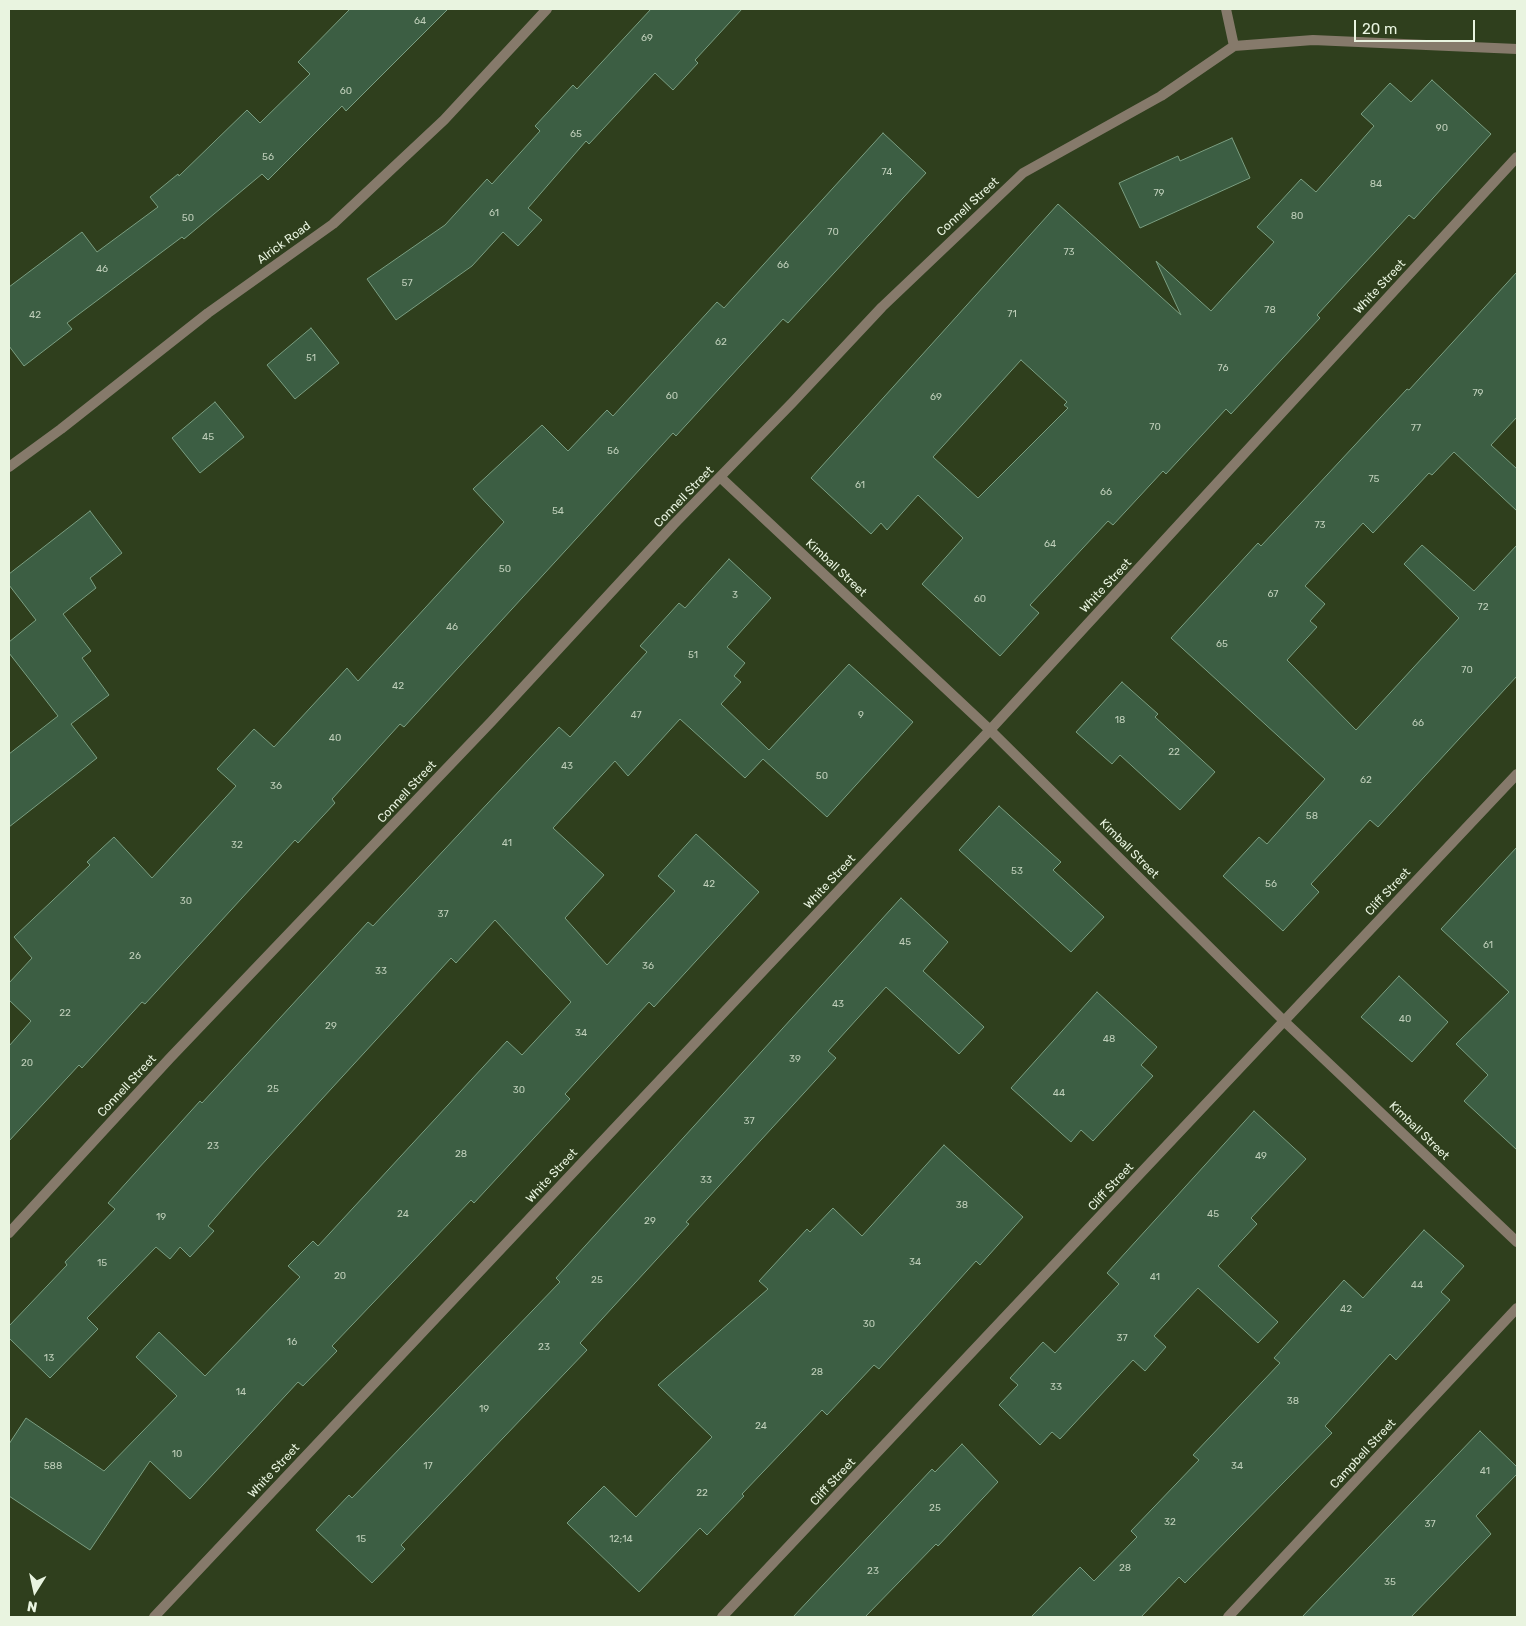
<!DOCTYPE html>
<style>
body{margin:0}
#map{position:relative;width:1526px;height:1626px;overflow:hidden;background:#2f3f1d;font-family:Rubik,sans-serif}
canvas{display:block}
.frame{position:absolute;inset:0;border:10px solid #e9f4e0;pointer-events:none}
.north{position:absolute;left:10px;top:1566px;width:50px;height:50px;-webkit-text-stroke:4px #2f3f1d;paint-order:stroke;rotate:190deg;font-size:14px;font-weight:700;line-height:20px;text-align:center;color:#e9f4e0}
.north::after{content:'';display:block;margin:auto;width:18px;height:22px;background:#e9f4e0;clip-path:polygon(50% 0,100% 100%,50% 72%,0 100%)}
.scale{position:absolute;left:1354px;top:20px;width:121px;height:22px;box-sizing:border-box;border:2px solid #e9f4e0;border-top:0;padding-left:6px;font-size:15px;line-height:18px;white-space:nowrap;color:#e9f4e0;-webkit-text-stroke:4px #2f3f1d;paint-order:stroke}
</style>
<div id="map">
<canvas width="1526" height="1626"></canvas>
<div class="frame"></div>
<div class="north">N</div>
<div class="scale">20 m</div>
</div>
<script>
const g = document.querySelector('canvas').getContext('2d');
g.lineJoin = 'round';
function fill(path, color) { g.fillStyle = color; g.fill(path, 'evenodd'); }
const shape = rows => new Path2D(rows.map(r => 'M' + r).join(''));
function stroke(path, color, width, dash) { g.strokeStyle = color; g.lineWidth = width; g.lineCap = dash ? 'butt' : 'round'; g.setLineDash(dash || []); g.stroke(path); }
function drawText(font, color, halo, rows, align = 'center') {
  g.font = font + ' Rubik,sans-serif'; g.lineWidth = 4; g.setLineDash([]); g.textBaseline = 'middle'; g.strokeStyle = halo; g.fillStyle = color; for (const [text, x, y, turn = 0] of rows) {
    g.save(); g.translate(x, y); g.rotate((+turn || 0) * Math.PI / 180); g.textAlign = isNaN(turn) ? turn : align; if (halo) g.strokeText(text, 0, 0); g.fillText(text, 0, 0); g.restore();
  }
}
const building = shape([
 [350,9,448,9,346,111,342,106,268,180,262,174,184,239,182,237,67,323,72,329,24,366,9,346,9,287,82,232,97,252,158,207,150,197,178,174,179,176,247,110,260,123,310,74,298,62,350,9],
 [651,9,742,9,695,60,698,63,673,90,655,73,589,144,586,141,528,208,542,220,518,246,503,232,472,266,396,320,367,279,445,225,487,179,492,184,540,131,535,126,573,85,577,89,651,9],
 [1432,80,1491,134,1414,219,1409,215,1317,315,1320,318,1231,414,1226,409,1166,474,1163,471,1113,525,1108,521,1030,605,1039,613,1000,656,922,584,963,538,918,495,887,530,881,523,871,534,811,478,1058,204,1181,315,1156,261,1211,311,1274,242,1257,227,1301,179,1316,192,1374,126,1361,114,1390,83,1411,102,1432,80],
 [1021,360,1067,402,1064,405,1068,408,978,498,933,457,1021,360],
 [883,133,926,173,788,323,783,319,676,436,673,433,404,727,400,724,332,799,335,803,298,843,295,840,145,1004,142,1002,82,1068,79,1065,9,1141,9,1046,31,1021,9,1000,9,983,32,958,14,937,90,865,87,862,114,837,152,878,236,786,217,769,254,729,274,747,347,668,358,681,504,522,473,489,542,425,568,451,607,410,613,416,717,302,724,308,883,133],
 [1232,138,1250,178,1140,228,1119,183,1178,156,1180,161,1232,138],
 [1517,272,1517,417,1491,445,1517,469,1517,511,1454,452,1432,475,1429,473,1373,533,1363,523,1305,586,1325,604,1310,621,1317,627,1287,660,1356,730,1459,618,1404,564,1422,545,1474,591,1517,545,1517,676,1378,827,1370,820,1311,884,1319,892,1283,931,1223,876,1259,837,1267,844,1325,779,1171,638,1258,543,1261,546,1407,389,1409,390,1517,272],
 [311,328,339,363,295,399,267,365,311,328],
 [215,402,244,437,200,473,172,438,215,402],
 [90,511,122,553,90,578,96,588,63,614,91,651,82,658,109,695,71,724,97,758,9,827,9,754,58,716,9,653,9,642,36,620,9,585,9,574,90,511],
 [729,559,771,598,727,647,745,663,734,676,741,682,721,704,769,750,849,664,913,722,827,817,763,759,745,778,680,719,628,776,615,761,553,828,604,875,565,918,607,965,675,891,658,876,696,834,759,892,654,1007,649,1002,565,1094,570,1099,474,1203,471,1200,332,1346,337,1351,303,1386,298,1382,190,1499,150,1461,90,1550,9,1496,9,1444,26,1418,104,1471,177,1396,136,1357,159,1332,205,1376,300,1277,288,1266,313,1241,318,1246,507,1041,522,1055,571,1002,495,920,456,963,451,958,256,1171,208,1226,214,1231,190,1257,180,1247,170,1259,156,1247,87,1318,98,1329,50,1378,9,1338,9,1326,67,1265,65,1262,115,1209,108,1203,200,1101,202,1103,368,922,373,926,559,727,570,737,647,652,640,646,679,603,685,608,729,559],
 [1122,682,1158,714,1155,717,1215,772,1180,810,1120,755,1112,764,1076,732,1122,682],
 [999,806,1061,862,1053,870,1104,917,1071,952,959,850,999,806],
 [1517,847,1517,1150,1464,1101,1488,1075,1456,1044,1509,992,1441,929,1517,847],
 [901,898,948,942,923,971,984,1027,959,1054,886,987,828,1051,836,1058,686,1222,689,1224,580,1343,587,1350,401,1545,405,1549,372,1583,316,1530,349,1495,352,1498,560,1282,556,1278,901,898],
 [1399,976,1448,1022,1412,1062,1361,1017,1399,976],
 [1097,992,1157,1047,1141,1065,1153,1076,1093,1141,1081,1130,1071,1142,1011,1088,1097,992],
 [1254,1111,1306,1159,1251,1218,1257,1224,1218,1266,1278,1322,1258,1343,1198,1288,1154,1336,1166,1347,1145,1371,1133,1360,1060,1439,1052,1432,1040,1445,999,1405,1018,1385,1010,1378,1043,1342,1055,1353,1119,1284,1107,1273,1254,1111],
 [944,1145,1023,1217,980,1265,976,1261,879,1369,874,1365,827,1415,822,1410,742,1494,744,1496,707,1535,700,1528,639,1592,567,1523,604,1486,636,1517,712,1437,658,1385,768,1289,759,1281,807,1229,810,1232,833,1208,862,1236,944,1145],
 [1424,1230,1464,1266,1441,1292,1450,1300,1396,1360,1390,1354,1325,1426,1332,1433,1185,1583,1179,1577,1141,1617,1031,1617,1080,1567,1094,1581,1137,1537,1131,1531,1199,1460,1193,1455,1280,1363,1274,1358,1344,1280,1363,1298,1424,1230],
 [1480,1431,1517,1467,1517,1474,1476,1516,1491,1534,1411,1617,1302,1617,1480,1431],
 [962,1444,998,1482,938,1546,936,1544,865,1617,793,1617,932,1469,935,1472,962,1444]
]);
const street = shape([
 [1226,9,1234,46],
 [9,467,61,429,208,313,333,224,444,120,547,9],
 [720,477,990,730,1284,1021,1517,1242],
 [9,1233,170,1058,491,722,674,524,792,403,882,307,1023,173,1161,96,1234,46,1313,40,1517,49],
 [154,1617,990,730,1517,157],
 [722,1617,1517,774],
 [1228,1617,1517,1308]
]);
const numberNames = [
 ["64",420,21],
 ["69",647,38],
 ["60",346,91],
 ["90",1442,128],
 ["65",576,134],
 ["56",268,157],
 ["74",887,172],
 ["84",1376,184],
 ["79",1159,193],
 ["61",494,213],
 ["80",1297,216],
 ["50",188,218],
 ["70",833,232],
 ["73",1069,252],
 ["66",783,265],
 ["46",102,269],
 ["57",407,283],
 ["78",1270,310],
 ["71",1012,314],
 ["42",35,315],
 ["62",721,342],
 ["51",311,358],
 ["76",1223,368],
 ["79",1478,393],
 ["60",672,396],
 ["69",936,397],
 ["70",1155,427],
 ["77",1416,428],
 ["45",208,437],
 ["56",613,451],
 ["75",1374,479],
 ["61",860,485],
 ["66",1106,492],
 ["54",558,511],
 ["73",1320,525],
 ["64",1050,544],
 ["50",505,569],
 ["67",1273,594],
 ["3",735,595],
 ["60",980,599],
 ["72",1483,607],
 ["46",452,627],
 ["65",1222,644],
 ["51",693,655],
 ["70",1467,670],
 ["42",398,686],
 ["47",636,715],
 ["9",861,715],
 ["18",1120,720],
 ["66",1418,723],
 ["40",335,738],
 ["22",1174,752],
 ["43",567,766],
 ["50",822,776],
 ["62",1366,780],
 ["36",276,786],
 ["58",1312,816],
 ["41",507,843],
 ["32",237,845],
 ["53",1017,871],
 ["42",709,884],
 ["56",1271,884],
 ["30",186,901],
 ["37",443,914],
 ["45",905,942],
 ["61",1488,945],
 ["26",135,956],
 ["36",648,966],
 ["33",381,971],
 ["43",838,1004],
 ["22",65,1013],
 ["40",1405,1019],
 ["29",331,1026],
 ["34",581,1033],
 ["48",1109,1039],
 ["39",795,1059],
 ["20",27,1063],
 ["25",273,1089],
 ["30",519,1090],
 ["44",1059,1093],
 ["37",749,1121],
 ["23",213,1146],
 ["28",461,1154],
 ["49",1261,1156],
 ["33",706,1180],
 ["38",962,1205],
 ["24",403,1214],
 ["45",1213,1214],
 ["19",161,1217],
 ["29",650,1221],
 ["34",915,1262],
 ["15",102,1263],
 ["20",340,1276],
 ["41",1155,1277],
 ["25",597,1280],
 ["44",1417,1285],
 ["42",1346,1309],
 ["30",869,1324],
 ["37",1122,1338],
 ["16",292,1342],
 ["23",544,1347],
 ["13",49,1358],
 ["28",817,1372],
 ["33",1056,1387],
 ["14",241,1392],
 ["38",1293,1401],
 ["19",484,1409],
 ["24",761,1426],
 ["10",177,1454],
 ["588",53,1466],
 ["17",428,1466],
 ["34",1237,1466],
 ["41",1485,1471],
 ["22",702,1493],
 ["25",935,1508],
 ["32",1170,1522],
 ["37",1430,1524],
 ["15",361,1539],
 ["12;14",621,1539],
 ["28",1125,1568],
 ["23",873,1571],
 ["35",1390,1582]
];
const streetNames = [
 ["Connell Street",968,207,-43],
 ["Alrick Road",284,243,-36],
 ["White Street",1380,287,-47],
 ["Connell Street",684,497,-46],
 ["Kimball Street",836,568,43],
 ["White Street",1106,586,-47],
 ["Connell Street",407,792,-47],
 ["Kimball Street",1129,849,45],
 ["White Street",830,882,-47],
 ["Cliff Street",1388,892,-47],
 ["Connell Street",127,1086,-47],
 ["Kimball Street",1419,1131,44],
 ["White Street",552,1176,-47],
 ["Cliff Street",1111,1187,-47],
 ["Campbell Street",1363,1454,-47],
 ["White Street",274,1471,-47],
 ["Cliff Street",833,1482,-47]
];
fill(building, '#3c5e43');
stroke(building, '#7a9e81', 1);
stroke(street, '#867a6b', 10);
drawText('10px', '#beceb9', null, numberNames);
drawText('12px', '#e9f4e0', '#2f3f1d', streetNames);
</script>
